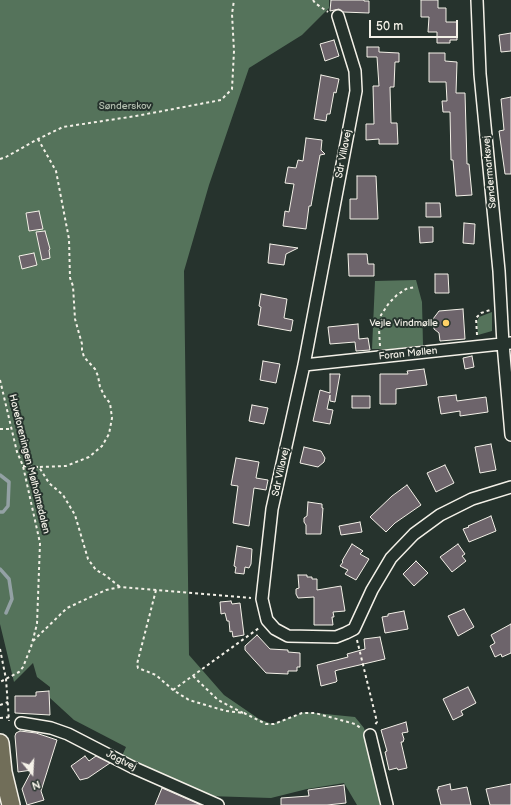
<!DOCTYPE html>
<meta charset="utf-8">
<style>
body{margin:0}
#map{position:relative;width:511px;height:805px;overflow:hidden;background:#26332d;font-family:"Balsamiq Sans",sans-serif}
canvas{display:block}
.north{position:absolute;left:12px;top:753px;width:40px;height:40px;-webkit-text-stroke:3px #26332d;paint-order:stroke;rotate:162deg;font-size:11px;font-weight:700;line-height:16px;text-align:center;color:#f4f1e8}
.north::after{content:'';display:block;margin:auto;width:14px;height:18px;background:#f4f1e8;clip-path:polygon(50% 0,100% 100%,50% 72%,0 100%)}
.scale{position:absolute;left:369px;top:20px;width:89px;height:18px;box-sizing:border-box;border:2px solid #f4f1e8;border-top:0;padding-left:5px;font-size:12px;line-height:14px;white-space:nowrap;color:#f4f1e8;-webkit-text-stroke:3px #26332d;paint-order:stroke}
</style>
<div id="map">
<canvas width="511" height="805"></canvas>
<div class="north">N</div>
<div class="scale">50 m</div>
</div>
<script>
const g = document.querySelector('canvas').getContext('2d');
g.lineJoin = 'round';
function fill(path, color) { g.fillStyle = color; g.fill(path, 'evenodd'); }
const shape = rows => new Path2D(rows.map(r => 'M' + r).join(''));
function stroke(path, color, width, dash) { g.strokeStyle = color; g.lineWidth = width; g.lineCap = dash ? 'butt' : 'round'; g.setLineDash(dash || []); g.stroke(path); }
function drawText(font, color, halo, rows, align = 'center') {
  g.font = font + ' "Balsamiq Sans",sans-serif'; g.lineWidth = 4; g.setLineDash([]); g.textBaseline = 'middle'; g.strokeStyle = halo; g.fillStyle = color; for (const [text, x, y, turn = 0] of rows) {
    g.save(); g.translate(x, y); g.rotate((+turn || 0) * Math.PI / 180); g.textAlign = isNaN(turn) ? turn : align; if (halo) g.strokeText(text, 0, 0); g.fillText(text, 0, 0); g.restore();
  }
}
const green = shape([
 [0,0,329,0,329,8,302,35,249,68,209,185,184,271,189,655,224,695,259,719,272,724,305,712,355,717,364,728,377,783,380,805,357,805,344,783,307,789,271,798,208,796,122,756,126,747,74,720,50,698,50,687,37,677,33,663,14,682,0,624],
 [416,280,422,302,423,345,383,350,382,349,372,349,375,281],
 [492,312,492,331,478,335,477,322,479,317]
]);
const stream = shape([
 [0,475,9,482,8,506,3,512,0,512],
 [0,569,9,579,12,599,6,613]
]);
const building = shape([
 [331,0,364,0,364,1,369,1,369,13,343,12,339,9,330,11,331,0],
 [421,0,438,0,438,8,446,8,446,22,457,22,457,40,450,40,450,43,437,43,437,32,428,32,429,17,421,17,421,0],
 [511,33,511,51,501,52,499,35,511,33],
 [334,40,339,56,325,61,320,44,334,40],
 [367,47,379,47,379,52,399,53,399,62,395,62,394,87,390,87,391,123,397,123,398,144,379,144,379,139,366,140,366,124,374,124,373,86,379,86,377,57,367,57,367,47],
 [429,53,445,53,445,61,457,62,456,93,465,93,467,164,469,164,472,195,456,196,453,160,451,160,450,112,443,112,442,101,447,101,446,82,429,82,429,53],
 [321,75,339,79,336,93,334,92,330,114,327,114,326,121,314,119,321,75],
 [511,97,511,174,505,174,499,131,504,130,501,99,511,97],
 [306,138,322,140,321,150,325,154,320,155,311,206,309,206,306,229,283,226,285,211,289,212,294,184,285,183,288,167,296,168,298,160,303,161,306,138],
 [357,176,376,176,378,219,350,219,350,199,357,199,357,176],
 [426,203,440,203,441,217,426,217,426,203],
 [39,211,43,229,29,231,26,213,39,211],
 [464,223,475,224,474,244,463,243,464,223],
 [419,227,433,227,433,242,420,243,419,227],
 [45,231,50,249,49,250,50,258,42,260,36,232,45,231],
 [270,244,298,248,286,254,284,265,268,263,270,244],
 [34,253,37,265,22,269,19,256,34,253],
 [348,254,367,254,368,264,374,264,374,276,349,276,348,254],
 [435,274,448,274,449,293,435,293,435,274],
 [261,294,287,299,284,318,293,320,291,331,258,325,261,307,259,306,261,294],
 [463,309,465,339,440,341,439,333,434,329,433,319,439,311,463,309],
 [358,324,359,339,368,338,370,350,356,351,355,342,330,344,328,327,358,324],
 [472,356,474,367,465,369,463,358,472,356],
 [263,361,280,364,276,383,260,380,263,361],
 [424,369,427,385,396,389,396,404,380,404,380,374,408,374,407,371,424,369],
 [330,374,340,374,335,402,330,401,330,395,327,409,333,410,330,424,313,421,320,390,330,393,330,374],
 [456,395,457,401,486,397,488,412,460,416,460,411,441,414,438,397,456,395],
 [352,396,370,396,370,408,352,408,352,396],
 [252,405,268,408,264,424,249,421,252,405],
 [491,444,496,470,480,473,475,447,491,444],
 [304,447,321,451,325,458,324,462,318,467,300,463,304,447],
 [236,458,259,462,256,478,268,480,266,490,254,488,249,526,233,523,238,486,231,485,236,458],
 [445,465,454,483,436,492,427,473,445,465],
 [407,485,421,505,395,523,386,532,370,517,392,496,407,485],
 [308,502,322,504,322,508,323,508,321,534,306,534,306,525,304,522,304,518,307,516,308,502],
 [491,516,496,531,469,542,463,529,469,527,468,526,491,516],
 [360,522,362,532,341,535,339,526,360,522],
 [352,544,363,551,360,554,369,559,356,580,345,574,348,570,340,566,343,562,342,561,352,544],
 [458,544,465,554,462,556,466,561,452,572,440,557,458,544],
 [237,546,252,549,251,564,249,568,245,567,244,574,235,573,236,567,234,566,237,546],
 [416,561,428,573,414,586,403,574,416,561],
 [298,575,307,575,307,577,312,577,312,579,317,579,317,590,341,586,345,611,333,612,334,617,332,617,333,625,314,625,314,597,298,598,296,594,296,589,299,588,298,575],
 [231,601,232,604,240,603,244,635,233,637,232,631,230,632,229,621,227,621,225,613,221,614,220,602,231,601],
 [464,609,474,627,458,636,448,616,464,609],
 [404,611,408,629,385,633,382,617,388,616,388,614,404,611],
 [511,624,511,653,502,657,501,654,495,657,490,646,495,643,491,635,511,624],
 [257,635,270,649,288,650,288,652,300,653,300,667,297,667,297,671,288,671,288,674,266,673,245,650,245,646,257,635],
 [380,637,385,659,338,670,335,671,337,681,336,682,321,686,317,665,348,657,347,654,365,649,364,639,380,637],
 [468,687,476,703,461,711,463,715,453,720,443,699,468,687],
 [49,691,50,715,15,713,15,696,36,696,36,692,49,691],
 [406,722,408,732,402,733,404,739,403,742,401,742,407,768,398,770,397,768,389,770,385,752,387,751,381,730,406,722],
 [20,731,36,733,57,740,41,791,44,800,27,805,22,789,32,770,18,772,15,736,16,733,20,731],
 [85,756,89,761,96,756,110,763,88,778,80,780,71,766,85,756],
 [450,784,451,790,467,787,471,805,441,805,437,789,439,789,438,787,450,784],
 [511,784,511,805,490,805,486,789,511,784],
 [344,785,346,803,327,805,281,805,281,798,309,796,308,790,344,785],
 [162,788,201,805,155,805,162,788]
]);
const path = shape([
 [313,0,315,3,328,12],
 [38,139,56,171,69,239,70,278,73,286,75,319,82,344,82,350,84,357,95,369,98,376,100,387,105,397,110,403,112,418,109,434,102,446,89,457,66,466,39,467],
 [0,159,6,157,38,139,63,127,136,116,221,100,232,89,234,51,232,14,234,0],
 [477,335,476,318,481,313,490,310],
 [380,346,379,329,381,315,389,303,397,295,406,289,415,287],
 [0,380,17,452,23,466,40,543,37,624,31,647,23,667,19,672,0,682],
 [0,429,12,429],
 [23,466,39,467,49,483,63,495,75,515,88,559,96,570,105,575,120,587],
 [156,590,137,664,138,668,156,675,173,690,189,700,226,711,244,713,266,724,274,724,302,713,315,713,355,724,362,729],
 [357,640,377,722,374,726],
 [33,641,67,608,106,590,120,587,251,598],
 [0,649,6,679,9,721],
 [193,676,218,700,243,713],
 [173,690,259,628],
 [0,705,8,702],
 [0,718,11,717]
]);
const street = shape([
 [477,0,480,74,499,271,503,344,511,435],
 [338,16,355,71,356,91,304,365,272,509,262,599,267,620,275,629,288,636,336,637,346,633,354,629,372,590,391,558,414,534,440,515,472,499,511,487],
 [304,365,511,343],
 [21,723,51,728,68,734,132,767,218,805],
 [370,735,387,805]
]);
const primary = shape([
 [0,743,3,772,11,805]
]);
const markers = [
 [446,323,4,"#ffd166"]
];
const parkNames = [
 ["Sønderskov",125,106]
];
const streetNames = [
 ["Sdr Villavej",344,154,-79],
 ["Søndermarksvej",490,172,-95],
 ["Foran Møllen",408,354,-6],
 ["Haveforeningen Mølholmsdalen",29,464,76],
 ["Sdr Villavej",281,472,-78],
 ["Jagtvej",121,761,27]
];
const poiNames = [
 ["Vejle Vindmølle",438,323]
];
fill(green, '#55735b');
stroke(stream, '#93a1a4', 3.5);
fill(building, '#6d646b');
stroke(building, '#f4f1e8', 1);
stroke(street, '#f4f1e8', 14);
stroke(primary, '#f4f1e8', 20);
stroke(path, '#f4f1e8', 2, [3, 3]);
stroke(street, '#26332d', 11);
stroke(primary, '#716e59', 17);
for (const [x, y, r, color] of markers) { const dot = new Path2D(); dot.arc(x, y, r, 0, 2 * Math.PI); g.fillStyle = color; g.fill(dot); stroke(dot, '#26332d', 1.5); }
drawText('10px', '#b4bfb0', '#26332d', parkNames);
drawText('10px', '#f4f1e8', '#26332d', streetNames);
drawText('10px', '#f4f1e8', '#26332d', poiNames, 'right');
</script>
